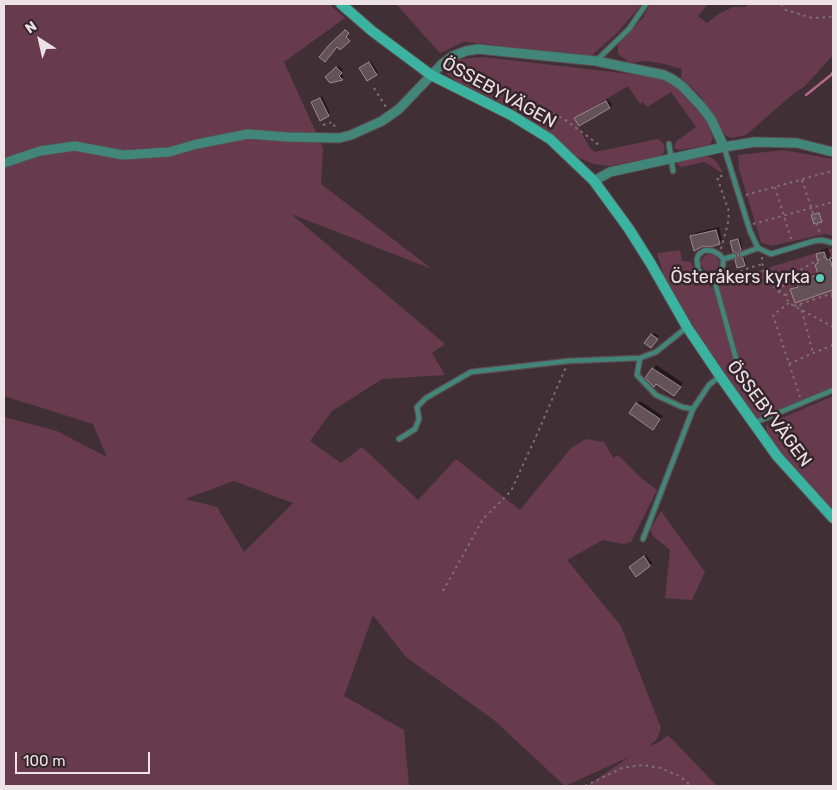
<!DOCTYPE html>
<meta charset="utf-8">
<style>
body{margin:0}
#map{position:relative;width:837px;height:790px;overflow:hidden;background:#403036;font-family:Rubik,sans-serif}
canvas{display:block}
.frame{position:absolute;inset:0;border:5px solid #ece1e5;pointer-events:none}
.north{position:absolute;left:15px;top:15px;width:50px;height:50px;-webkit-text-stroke:4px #36262c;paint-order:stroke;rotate:325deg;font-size:14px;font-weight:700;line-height:20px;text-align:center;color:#ece1e5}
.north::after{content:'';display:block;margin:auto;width:18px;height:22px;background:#ece1e5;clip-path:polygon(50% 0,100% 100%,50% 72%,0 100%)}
.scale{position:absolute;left:15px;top:752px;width:135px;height:22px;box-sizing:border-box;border:2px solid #ece1e5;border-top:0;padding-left:6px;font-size:15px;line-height:18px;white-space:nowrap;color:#ece1e5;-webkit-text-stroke:4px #36262c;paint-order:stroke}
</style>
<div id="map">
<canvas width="837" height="790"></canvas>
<div class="frame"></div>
<div class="north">N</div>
<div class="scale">100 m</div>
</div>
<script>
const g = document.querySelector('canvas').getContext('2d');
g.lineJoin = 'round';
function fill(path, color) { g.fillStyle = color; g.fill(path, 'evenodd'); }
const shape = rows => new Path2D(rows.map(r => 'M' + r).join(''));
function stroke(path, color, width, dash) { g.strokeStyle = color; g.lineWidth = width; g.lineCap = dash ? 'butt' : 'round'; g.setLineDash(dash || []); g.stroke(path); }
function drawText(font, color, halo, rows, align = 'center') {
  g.font = font + ' Rubik,sans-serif'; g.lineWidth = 5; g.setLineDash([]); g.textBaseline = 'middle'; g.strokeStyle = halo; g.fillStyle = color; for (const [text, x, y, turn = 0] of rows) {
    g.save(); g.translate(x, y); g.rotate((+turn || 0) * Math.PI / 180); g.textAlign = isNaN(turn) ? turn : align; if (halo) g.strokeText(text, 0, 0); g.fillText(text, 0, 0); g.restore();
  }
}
const green = shape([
 [4,4,329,4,345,18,284,62,323,148,321,184,432,269,291,214,445,344,432,353,445,375,382,379,332,411,310,441,341,463,362,447,418,500,456,459,520,510,571,448,586,439,604,442,613,458,618,455,641,478,657,490,631,542,623,544,603,540,567,560,621,626,661,728,657,739,648,747,659,742,668,735,717,786,587,786,629,757,565,786,494,720,406,657,373,615,344,696,404,730,409,786,4,786,4,417,57,431,107,457,93,424,4,396],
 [234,481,293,503,244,552,217,507,185,499],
 [396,4,642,4,618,32,589,58,479,43,464,42,440,53],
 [650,4,708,4,698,16,707,23,717,15,733,7,746,7,748,4,833,4,833,55,805,86,793,94,746,135,732,138,726,136,722,131,718,122,701,97,690,86,681,78,682,69,664,64,648,61,630,63,618,54,618,44,643,18],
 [483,57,639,75,668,80,691,100,705,117,709,125,713,138,710,145,679,150,674,148,675,144,678,140,696,127,671,92,649,106,646,106,643,102,640,104,628,86,575,118,581,132,590,148,595,152,658,139,663,143,665,148,664,152,661,156,610,166,593,164,577,157,554,138,513,109,460,84,447,74,445,66,457,59],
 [784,150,833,159,833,236,825,234,771,246,761,242,739,169,738,155],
 [704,155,712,158,716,161,723,172,720,172,710,165,704,162,682,167,678,165,678,160],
 [833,248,833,387,775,412,769,408,763,411,761,417,758,418,752,415,703,342,663,274,657,253,680,250,682,261,691,262,695,273,701,282,707,283,714,289,719,288,719,282,726,276,728,280],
 '701 263a9 9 0 1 1 18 0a9 9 0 1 1-18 0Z',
 [833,396,833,515,781,455,768,435,766,426,768,424],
 [661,511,705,572,692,600,665,598,670,550,654,537,650,530]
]);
const shadow = shape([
 [371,61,378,72,368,80,362,67],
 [339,66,343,70,340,73,344,77,342,78,330,81,326,77],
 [322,96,330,113,328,115,313,102],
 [608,99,612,105,610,107,580,124,578,116],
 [719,227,722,240,719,243,703,245,692,237,695,233],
 [740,238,742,247,740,249,740,252,742,256,744,256,746,263,744,265,739,258,739,255,732,241,734,239],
 [828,248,831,256,833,255,833,289,828,291,791,289,796,285,798,284,798,283,803,278,819,272,819,262,818,255,822,250],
 [654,333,659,336,653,345,652,335],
 [656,365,683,383,677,391,647,378],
 [640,401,663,416,653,428,637,404],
 [646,555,652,563,636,575,632,565]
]);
const stream = shape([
 [806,95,831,75,833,72]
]);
const building = shape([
 [345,30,349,33,346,37,350,41,340,50,337,47,325,62,319,57,329,45,345,30],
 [369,62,377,75,367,81,359,68,369,62],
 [336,67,342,73,339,76,343,80,330,83,325,77,336,67],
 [320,98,329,116,320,121,311,102,320,98],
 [606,101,610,108,579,126,574,118,606,101],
 [819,213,822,222,814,224,811,215,819,213],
 [716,230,720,244,710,247,703,246,694,251,690,236,716,230],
 [738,239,741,250,739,252,738,255,740,257,743,258,745,266,737,268,735,260,737,258,738,255,736,253,733,252,730,241,738,239],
 [824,252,827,260,830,259,833,269,833,290,795,303,790,289,798,287,796,282,818,274,815,265,818,263,816,254,824,252],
 [651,334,658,339,651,348,644,343,651,334],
 [652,368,681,387,674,396,656,384,654,387,645,378,652,368],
 [636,403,660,419,653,430,629,413,636,403],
 [644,556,650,566,636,577,629,567,644,556]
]);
const path = shape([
 [781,4,786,10,812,18,830,17,833,14],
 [374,88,386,107],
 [522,110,527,108,550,112,564,119,599,145],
 [323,125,333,122,336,130],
 [802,180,820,234],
 [775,187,792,242],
 [746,195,828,172,833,172],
 [753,224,833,202],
 [721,249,728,223,729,212,717,177,725,175],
 [762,257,763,270,773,286,779,292,785,295,789,303,833,327],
 [734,274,746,269,762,264],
 [779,292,784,285,786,278,818,260,825,257,833,258],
 [785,295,791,294],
 [832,295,833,302],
 [789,303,773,315,800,397],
 [800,304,813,353],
 [794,306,833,293],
 [789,364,813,353,833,345],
 [443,591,483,519,511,491,538,432,566,367],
 [585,786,622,768,643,765,661,768,681,777,691,786]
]);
const lane = shape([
 [597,60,629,29,646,4],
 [669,144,673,171],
 [724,147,750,231,758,248,771,254,814,241,822,240,833,243],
 [742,254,758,248],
 [723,259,734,256],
 [714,279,710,280,703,277,698,269,697,259,699,254,705,250,713,251,720,255,723,259,723,265,720,274,714,279,738,366,748,385,762,404,767,418],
 [640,358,637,375,656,395,682,407,693,409],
 [754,423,833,390],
 [399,439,415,429,419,419,417,407,426,398,471,372,568,361,640,358,656,352,686,328],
 [643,539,693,409,709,385,719,377]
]);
const street = shape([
 [4,163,40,151,75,146,123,155,169,152,197,144,248,134,287,137,339,138,351,135,382,121,399,109,442,64,453,56,466,51,478,49,596,61,664,75,672,79,682,86,701,106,711,119,724,147],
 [594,181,610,172,724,147,755,142,797,143,833,152]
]);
const secondary = shape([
 [341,4,372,31,431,75,511,115,550,139,594,181,629,229,651,264,687,327,720,376,777,456,833,518]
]);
const markers = [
 [820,278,5,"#5ccebb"]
];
const streetNames = [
 ["ÖSSEBYVÄGEN",499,93,29],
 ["ÖSSEBYVÄGEN",769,414,53]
];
const poiNames = [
 ["Österåkers kyrka",810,278]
];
fill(green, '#673b4d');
fill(shadow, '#0007');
stroke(stream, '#b26987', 2.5);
fill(building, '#645258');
stroke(building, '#9e8a91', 1);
stroke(lane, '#5c4c52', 7);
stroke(street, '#5c4c52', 11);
stroke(secondary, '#5c4c52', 12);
stroke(path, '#7e7075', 2, [2.5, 4]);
stroke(lane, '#42867a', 4.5);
stroke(street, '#42867a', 9);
stroke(secondary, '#3ab3a0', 10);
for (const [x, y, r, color] of markers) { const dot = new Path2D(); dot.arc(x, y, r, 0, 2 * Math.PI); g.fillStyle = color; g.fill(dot); stroke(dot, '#36262c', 2); }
drawText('18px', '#ece1e5', '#36262c', streetNames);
drawText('18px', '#ece1e5', '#36262c', poiNames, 'right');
</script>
